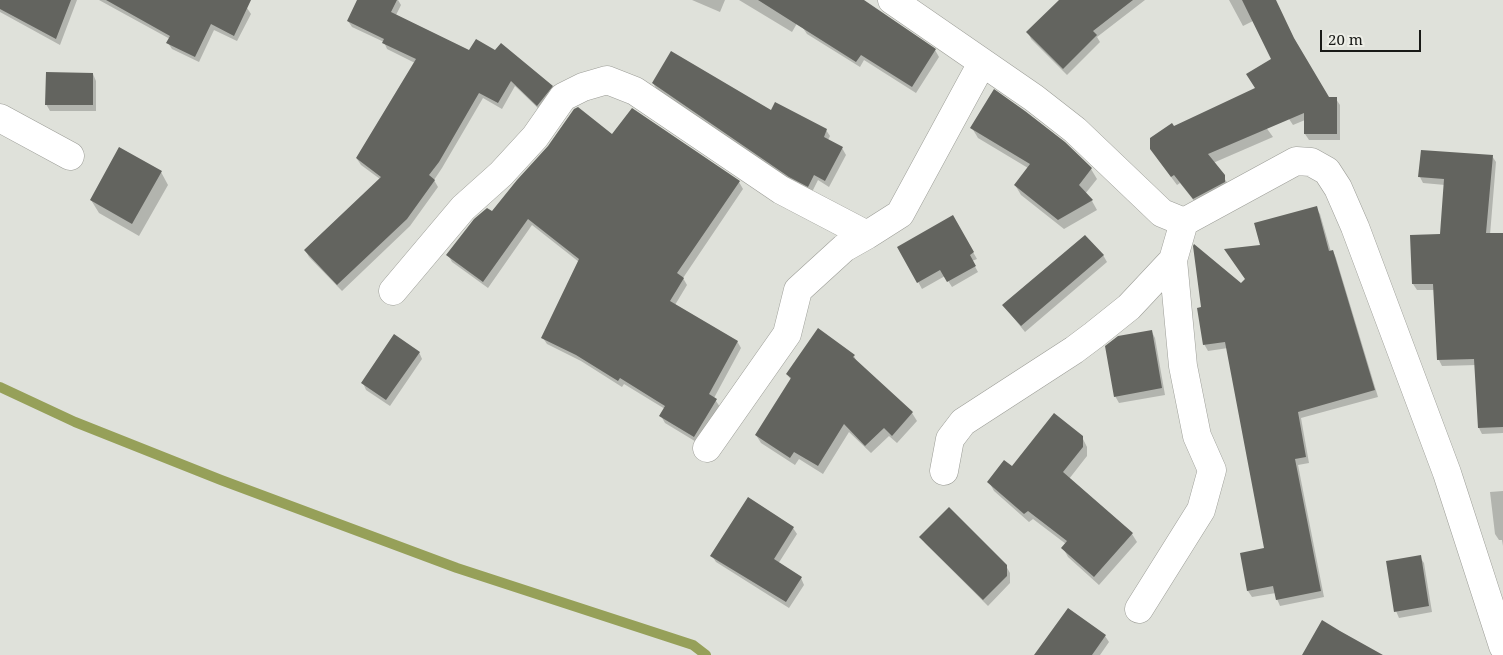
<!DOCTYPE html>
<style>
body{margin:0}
#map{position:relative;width:1503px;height:655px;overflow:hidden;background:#dfe1da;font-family:"Noto Serif",serif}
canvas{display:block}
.scale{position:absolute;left:1320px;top:30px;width:101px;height:22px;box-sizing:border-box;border:2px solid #191a17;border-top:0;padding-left:6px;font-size:15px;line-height:18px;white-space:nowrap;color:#191a17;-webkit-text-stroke:4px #edeee7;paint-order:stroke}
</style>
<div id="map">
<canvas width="1503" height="655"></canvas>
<div class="scale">20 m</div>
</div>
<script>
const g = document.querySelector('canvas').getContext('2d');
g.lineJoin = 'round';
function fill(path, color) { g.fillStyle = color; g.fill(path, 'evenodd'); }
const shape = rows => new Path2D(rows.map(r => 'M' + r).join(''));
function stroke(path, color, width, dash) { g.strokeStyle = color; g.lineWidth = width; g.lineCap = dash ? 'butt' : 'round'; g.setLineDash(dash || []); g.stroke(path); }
const shadow = shape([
 [0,0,77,0,60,45,0,12],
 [99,0,232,0,247,8,251,14,237,41,214,30,199,62,172,49,168,43,170,39],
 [358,0,398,0,401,5,396,15,470,51,552,86,556,93,542,112,515,86,502,109,483,98,442,168,434,180,438,187,410,226,342,291,309,257,305,250,380,179,361,165,357,159,415,63,387,49,384,42,352,27,348,21],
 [692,0,725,0,720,12],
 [739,0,799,0,806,8,792,32],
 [820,0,859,0,935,50,939,57,916,93,864,60,860,67,807,34,803,28],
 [1063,0,1145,0,1097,37,1100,42,1067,75,1031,39,1028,32],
 [1229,0,1275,0,1293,37,1329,99,1336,99,1340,105,1340,140,1309,140,1305,134,1305,120,1293,125,1289,119,1272,59,1253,21,1243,26],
 [93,74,96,81,96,111,50,111,46,104],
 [653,83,771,112,826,130,830,136,828,140,842,148,846,155,829,187,818,180,812,192,794,183,657,90],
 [1243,95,1273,137,1213,163,1229,185,1199,207,1180,183,1177,185,1157,158,1174,127],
 [972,128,1064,143,1091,169,1097,179,1085,194,1092,201,1097,210,1064,229,1021,195,1015,185,1028,168,978,138],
 [612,136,739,182,743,189,683,278,687,285,675,305,737,341,741,348,714,398,720,407,698,443,665,423,661,416,665,409,624,384,622,387,581,361,547,344,543,338,579,262,532,225,488,288,452,262,448,255,492,213],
 [1492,156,1496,162,1490,235,1503,234,1503,433,1482,434,1479,428,1476,365,1442,366,1439,360,1435,290,1417,290,1413,284,1412,237,1441,236,1445,185,1423,183,1420,177],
 [161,172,168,185,139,236,99,213,91,200],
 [1316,208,1320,214,1331,252,1333,251,1336,258,1378,397,1301,418,1309,463,1298,465,1324,597,1280,606,1277,599,1276,593,1252,597,1248,591,1265,549,1228,348,1208,351,1204,344,1241,284,1246,279,1261,247],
 [953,217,977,259,972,261,978,272,952,287,945,276,922,289,899,247],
 [1103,255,1107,262,1025,332,1004,306],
 [1152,332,1155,338,1165,395,1119,403,1115,396],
 [419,352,422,359,390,406,366,390,363,383],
 [854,356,858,364,912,413,917,421,897,443,889,436,871,453,849,432,823,474,799,459,795,465,761,443,756,435,791,380,787,374],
 [1082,437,1087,447,1087,456,1069,479,1132,534,1137,542,1099,585,1068,557,1063,548,1066,544,1033,519,1029,522,994,491,989,482,1013,468],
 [1503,491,1503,546,1502,540,1499,540,1495,534,1490,492],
 [793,528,797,534,778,564,801,578,804,585,789,608,716,562,712,556],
 [921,537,1006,566,1010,573,1010,583,988,606,925,543],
 [1420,557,1424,563,1432,612,1399,618,1396,611],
 [1105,636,1109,642,1100,655,1036,655]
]);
const stream = shape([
 [0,387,75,422,221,480,457,568,693,645,706,655]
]);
const building = shape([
 [0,0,71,0,56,39,0,9],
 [106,0,251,0,234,36,211,24,195,57,166,43,170,36],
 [357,0,397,0,391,12,469,50,476,39,495,50,501,43,553,86,537,106,511,81,498,103,479,93,439,162,429,175,435,180,407,219,337,285,304,250,381,177,356,158,416,59,382,43,384,39,347,21],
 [758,0,864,0,936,49,912,87,861,55,856,62],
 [1059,0,1133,0,1093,31,1097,35,1063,69,1026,32],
 [1242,0,1276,0,1294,38,1329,97,1337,97,1337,134,1304,134,1304,113,1208,154,1225,175,1225,182,1193,199,1174,175,1171,177,1150,149,1150,138,1172,123,1174,126,1255,88,1246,74,1271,59],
 [671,51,771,110,775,102,827,129,824,137,843,147,825,181,814,175,808,187,789,177,652,83],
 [46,72,93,73,93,105,45,105],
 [994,89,1025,111,1065,142,1092,168,1079,185,1093,200,1058,220,1014,185,1030,164,970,128],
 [578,107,612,134,632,108,740,181,677,273,684,278,670,301,738,341,709,394,717,399,694,437,659,416,665,406,620,378,618,381,576,355,541,338,579,259,528,219,483,282,446,255,474,219,487,208,492,211,517,180,548,146,574,109],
 [119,147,162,171,132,224,90,200],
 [1421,150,1493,155,1486,233,1503,233,1503,427,1478,428,1474,359,1437,360,1433,284,1412,284,1410,235,1440,234,1444,179,1418,177],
 [1317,206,1329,251,1333,250,1375,390,1298,412,1306,457,1295,459,1321,591,1276,600,1273,586,1247,591,1240,553,1264,548,1225,342,1203,345,1197,308,1201,307,1193,246,1194,244,1241,283,1245,279,1224,249,1260,245,1254,223],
 [953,215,974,252,970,255,976,266,947,282,940,270,917,283,897,247],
 [1085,235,1104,255,1021,326,1002,305],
 [818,328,855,355,853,357,913,412,892,436,884,428,865,446,844,424,818,466,794,452,790,458,755,435,791,378,786,374],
 [1152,330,1162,388,1114,397,1105,346,1118,336],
 [394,334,420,352,386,400,361,383],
 [1054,413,1083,436,1083,447,1063,472,1133,533,1094,577,1061,548,1067,541,1028,511,1024,514,987,482,1004,460,1012,466],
 [748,497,794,527,774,559,802,577,786,602,710,556],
 [949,507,1007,565,1007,576,983,600,919,537],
 [1421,555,1429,606,1394,612,1386,561],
 [1068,608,1106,635,1092,655,1034,655],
 [1322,620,1340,631,1383,655,1302,655]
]);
const minor = shape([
 [892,0,1034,98,1075,130,1162,213,1184,222,1296,161,1311,162,1327,171,1338,188,1355,227,1447,473,1503,646],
 [0,118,70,156],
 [393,291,463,208,501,174,535,137,563,97,583,87,607,80,635,91,781,190,867,235,900,214,982,63],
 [707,448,787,334,798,290,844,248,867,235],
 [944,471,950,439,963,422,1074,350,1094,335,1129,307,1173,260],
 [1139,609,1201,510,1212,470,1197,436,1183,366,1173,260,1184,222]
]);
fill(shadow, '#0003');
stroke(stream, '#96a059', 10);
fill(building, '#63645f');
stroke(minor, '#9c9d97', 29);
stroke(minor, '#fff', 28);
</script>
